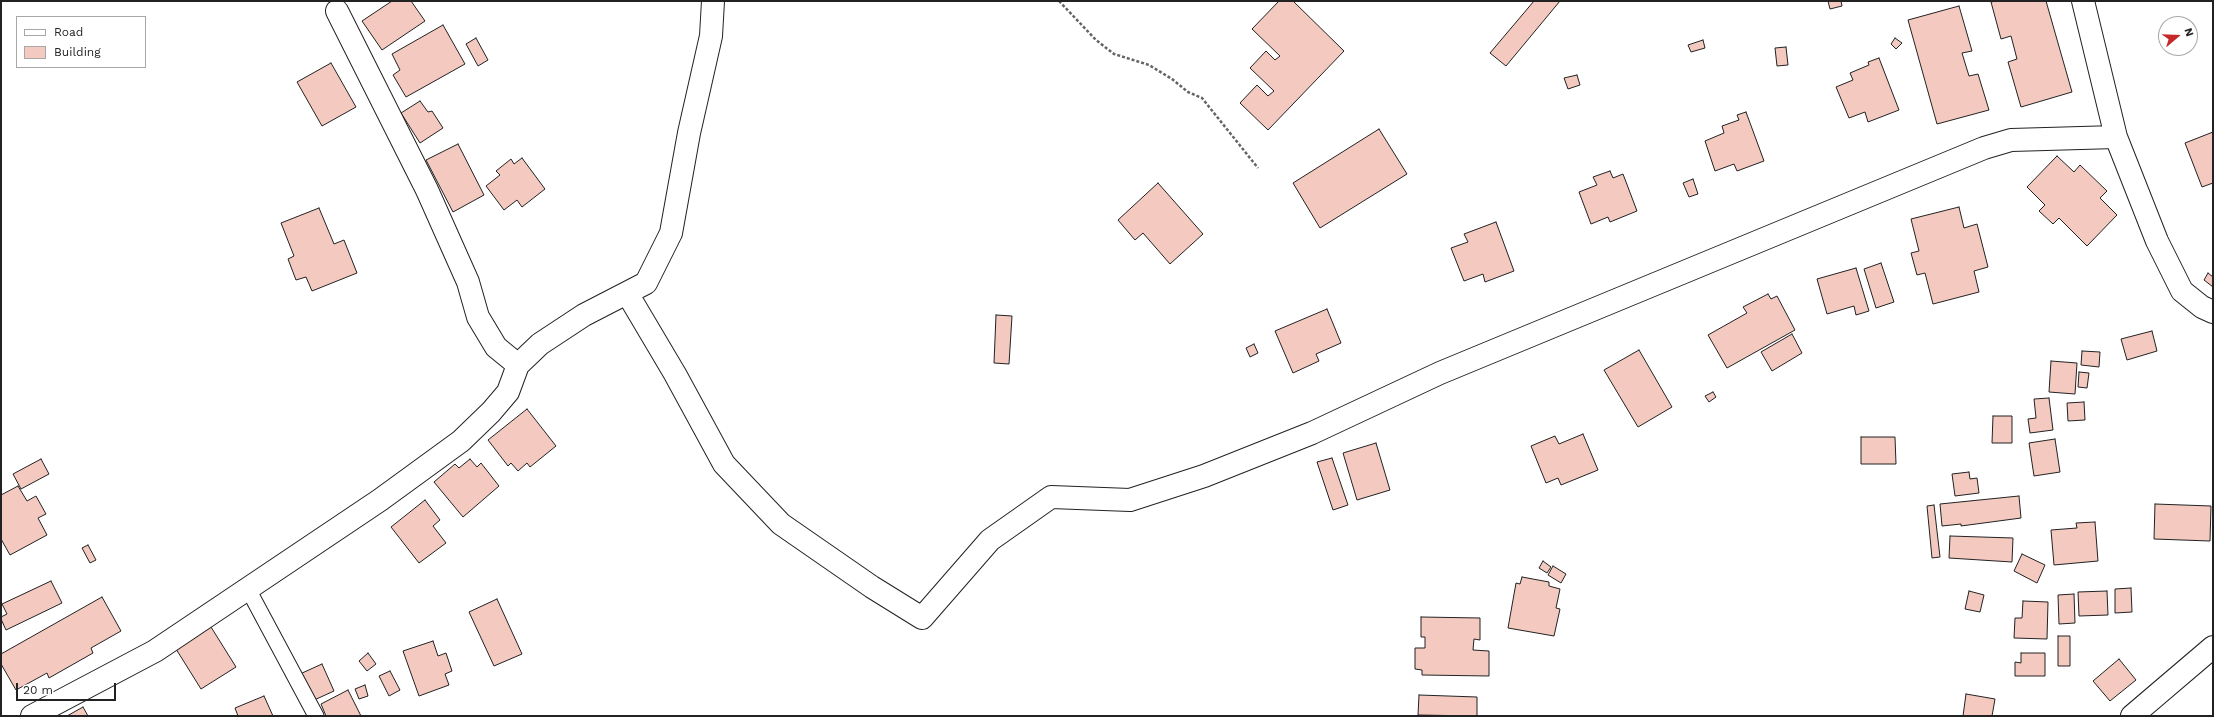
<!DOCTYPE html>
<style>
body{margin:0}
#map{position:relative;width:2214px;height:717px;overflow:hidden;background:#fff;font-family:"Work Sans",sans-serif}
canvas{display:block}
.frame{position:absolute;inset:0;border:2px solid #222;pointer-events:none}
.legend{position:absolute;left:16px;top:16px;width:130px;height:52px;box-sizing:border-box;background:#fff;border:1px solid #a7a7a7;margin:0;padding:5px 7px;list-style:none;font-size:12px;color:#222}
.legend li{display:flex;align-items:center;gap:8px;height:20px}
.legend b{width:20px;border:1px solid #a7a7a7}
.north{position:absolute;left:2158px;top:16px;width:40px;height:40px;box-sizing:border-box;background:#fff;border:1px solid #a7a7a7;border-radius:50%;rotate:71deg;font-size:11px;font-weight:700;line-height:16px;text-align:center;color:#222}
.north::after{content:'';display:block;margin:auto;width:14px;height:18px;background:#c62828;clip-path:polygon(50% 0,100% 100%,50% 72%,0 100%)}
.scale{position:absolute;left:16px;top:683px;width:100px;height:18px;box-sizing:border-box;border:2px solid #222;border-top:0;padding-left:5px;font-size:12px;line-height:14px;white-space:nowrap;color:#222;-webkit-text-stroke:3px #fff;paint-order:stroke}
</style>
<div id="map">
<canvas width="2214" height="717"></canvas>
<div class="frame"></div>
<ul class="legend">
<li><b style="height:5px;background:#fff"></b>Road</li>
<li><b style="height:11px;background:#f3c9c0"></b>Building</li>
</ul>
<div class="north">N</div>
<div class="scale">20 m</div>
</div>
<script>
const g = document.querySelector('canvas').getContext('2d');
g.lineJoin = 'round';
function fill(path, color) { g.fillStyle = color; g.fill(path, 'evenodd'); }
const shape = rows => new Path2D(rows.map(r => 'M' + r).join(''));
function stroke(path, color, width, dash) { g.strokeStyle = color; g.lineWidth = width; g.lineCap = dash ? 'butt' : 'round'; g.setLineDash(dash || []); g.stroke(path); }
const building = shape([
 [392,1,411,1,425,21,382,50,362,21,392,1],
 [1279,1,1293,1,1344,51,1268,130,1240,103,1257,85,1268,96,1274,91,1250,68,1266,51,1275,60,1280,56,1252,29,1279,1],
 [1534,1,1560,1,1506,66,1490,53,1534,1],
 [1828,1,1841,1,1842,6,1830,9,1828,1],
 [1996,1,2046,1,2072,92,2021,107,2008,62,2017,59,2011,36,2001,39,1991,2,1996,1],
 [1959,6,1972,51,1962,53,1969,76,1978,74,1989,110,1937,124,1908,20,1959,6],
 [443,25,465,64,406,97,393,75,400,70,392,54,443,25],
 [476,38,488,60,478,66,466,44,476,38],
 [1895,38,1902,43,1896,49,1891,44,1895,38],
 [1703,40,1705,48,1691,52,1688,45,1703,40],
 [1786,47,1788,65,1777,66,1775,48,1786,47],
 [1879,58,1899,110,1868,122,1865,112,1849,118,1836,87,1853,80,1850,73,1869,65,1868,62,1879,58],
 [331,63,356,107,322,126,297,82,331,63],
 [1577,75,1580,85,1568,89,1564,78,1577,75],
 [420,101,428,112,432,111,443,128,420,143,401,113,420,101],
 [1746,112,1764,161,1737,171,1734,164,1715,171,1705,141,1724,133,1722,126,1739,120,1737,115,1746,112],
 [1379,129,1407,174,1320,228,1293,183,1379,129],
 [2213,132,2213,183,2202,187,2185,143,2213,132],
 [458,144,484,195,453,212,426,160,458,144],
 [2057,156,2074,172,2080,165,2107,191,2100,198,2117,215,2087,246,2059,218,2053,224,2039,211,2045,205,2027,187,2057,156],
 [522,158,545,189,522,207,517,200,504,210,486,186,500,175,496,171,511,159,514,164,522,158],
 [1610,171,1613,178,1623,174,1637,211,1610,222,1608,217,1591,224,1579,192,1597,185,1593,177,1610,171],
 [1693,179,1698,194,1689,197,1683,183,1693,179],
 [1158,183,1203,234,1170,264,1143,233,1135,240,1118,220,1158,183],
 [1959,207,1964,228,1977,224,1988,267,1974,271,1979,292,1933,304,1925,273,1917,275,1911,253,1919,251,1911,219,1959,207],
 [319,208,334,244,344,240,357,273,312,291,306,277,296,280,288,259,294,256,281,223,319,208],
 [1496,222,1514,271,1485,282,1483,274,1464,281,1451,248,1468,242,1464,234,1496,222],
 [1881,263,1894,302,1876,308,1864,269,1881,263],
 [1856,268,1869,311,1856,315,1854,306,1827,314,1817,279,1856,268],
 [2208,273,2213,277,2213,287,2204,280,2208,273],
 [1768,294,1771,299,1777,296,1795,330,1727,368,1708,335,1747,313,1743,307,1768,294],
 [1327,309,1341,343,1316,354,1319,361,1293,373,1275,331,1327,309],
 [996,315,1012,316,1009,364,994,363,996,315],
 [2152,331,2157,351,2127,360,2121,339,2152,331],
 [1792,334,1802,353,1772,371,1761,352,1792,334],
 [1254,344,1258,353,1250,357,1246,348,1254,344],
 [1639,350,1672,407,1638,427,1604,370,1639,350],
 [2082,351,2100,352,2099,367,2081,365,2082,351],
 [2051,361,2077,363,2075,394,2049,392,2051,361],
 [2079,372,2089,373,2087,388,2078,387,2079,372],
 [1713,392,1716,397,1709,402,1705,396,1713,392],
 [2049,398,2053,430,2030,433,2028,419,2036,418,2034,399,2049,398],
 [2084,402,2085,420,2068,421,2067,403,2084,402],
 [527,409,556,446,530,467,527,463,518,471,511,463,508,466,488,440,527,409],
 [1993,416,2012,416,2012,443,1992,443,1993,416],
 [1583,434,1598,470,1561,485,1558,478,1546,483,1531,446,1555,436,1559,444,1583,434],
 [1861,437,1895,437,1896,464,1861,464,1861,437],
 [2055,439,2060,472,2034,476,2029,443,2055,439],
 [1376,443,1390,490,1357,500,1343,453,1376,443],
 [1332,458,1348,505,1333,510,1317,462,1332,458],
 [41,459,49,474,21,489,13,474,41,459],
 [470,459,477,467,481,463,499,486,463,517,434,482,455,464,459,468,470,459],
 [1969,472,1970,479,1977,478,1979,493,1955,496,1952,474,1969,472],
 [18,486,27,501,36,496,46,514,38,518,47,535,10,555,1,539,1,495,18,486],
 [2019,496,2021,518,1961,526,1961,524,1942,526,1940,504,2019,496],
 [425,500,440,520,433,526,446,543,419,563,391,527,425,500],
 [2155,504,2211,506,2210,541,2154,539,2155,504],
 [1934,505,1940,557,1932,558,1927,506,1934,505],
 [2095,522,2098,561,2054,565,2051,530,2077,528,2076,523,2095,522],
 [1950,536,2013,538,2012,562,1949,558,1950,536],
 [88,545,96,560,90,563,82,548,88,545],
 [2022,554,2045,565,2037,583,2014,571,2022,554],
 [1543,561,1551,567,1547,573,1539,568,1543,561],
 [1553,566,1566,574,1561,583,1548,575,1553,566],
 [1522,577,1549,582,1549,586,1560,589,1556,608,1560,609,1554,636,1508,628,1516,583,1520,584,1522,577],
 [51,581,62,603,6,630,1,619,1,617,7,614,2,604,51,581],
 [2131,588,2132,612,2115,613,2115,589,2131,588],
 [1969,591,1984,595,1980,612,1965,609,1969,591],
 [2107,591,2108,615,2079,616,2078,592,2107,591],
 [2074,594,2075,623,2059,624,2058,595,2074,594],
 [102,597,121,631,91,648,93,653,49,678,47,673,16,690,1,664,1,654,102,597],
 [497,599,522,654,494,666,469,612,497,599],
 [2023,601,2048,602,2047,639,2014,638,2015,618,2022,618,2023,601],
 [1421,617,1480,618,1480,640,1474,639,1473,650,1489,651,1489,676,1422,675,1422,670,1415,669,1415,648,1425,648,1425,637,1421,637,1421,617],
 [211,627,236,667,201,689,176,649,211,627],
 [2058,636,2070,636,2070,666,2058,666,2058,636],
 [433,641,438,656,446,653,452,671,445,674,449,685,419,696,403,651,433,641],
 [368,653,376,664,367,671,359,661,368,653],
 [2021,653,2045,653,2045,676,2015,676,2015,662,2021,663,2021,653],
 [2119,659,2136,680,2110,701,2093,681,2119,659],
 [322,664,334,691,312,701,300,674,322,664],
 [390,671,400,690,389,696,379,676,390,671],
 [365,685,368,696,359,699,355,689,365,685],
 [348,690,361,716,326,716,321,704,348,690],
 [1966,694,1995,699,1992,716,1963,716,1966,694],
 [1419,695,1477,697,1477,716,1418,715,1419,695],
 [264,696,273,716,238,716,235,708,264,696],
 [83,707,88,716,67,716,83,707]
]);
const path = shape([
 [1059,1,1096,40,1114,54,1149,65,1172,79,1188,92,1202,98,1258,168]
]);
const service = shape([
 [248,589,316,716]
]);
const minor = shape([
 [2083,1,2116,137,2157,241,2182,291,2202,307,2213,312],
 [337,11,427,190,468,282,478,317,496,347,518,365],
 [627,293,675,374,724,464,781,524,872,587,922,618,990,540,1051,497,1130,500,1204,476,1312,433,1440,373,1984,148,2011,140,2116,137],
 [32,716,155,651,380,500,461,441,491,412,508,392,518,365,540,344,584,315,646,283,671,233,689,133,711,36,713,1],
 [2132,716,2213,647]
]);
fill(building, '#f3c9c0');
stroke(building, '#222', 1);
stroke(service, '#222', 17);
stroke(minor, '#222', 24);
stroke(path, '#646464', 2.5, [3, 2]);
stroke(service, '#fff', 15);
stroke(minor, '#fff', 22);
</script>
